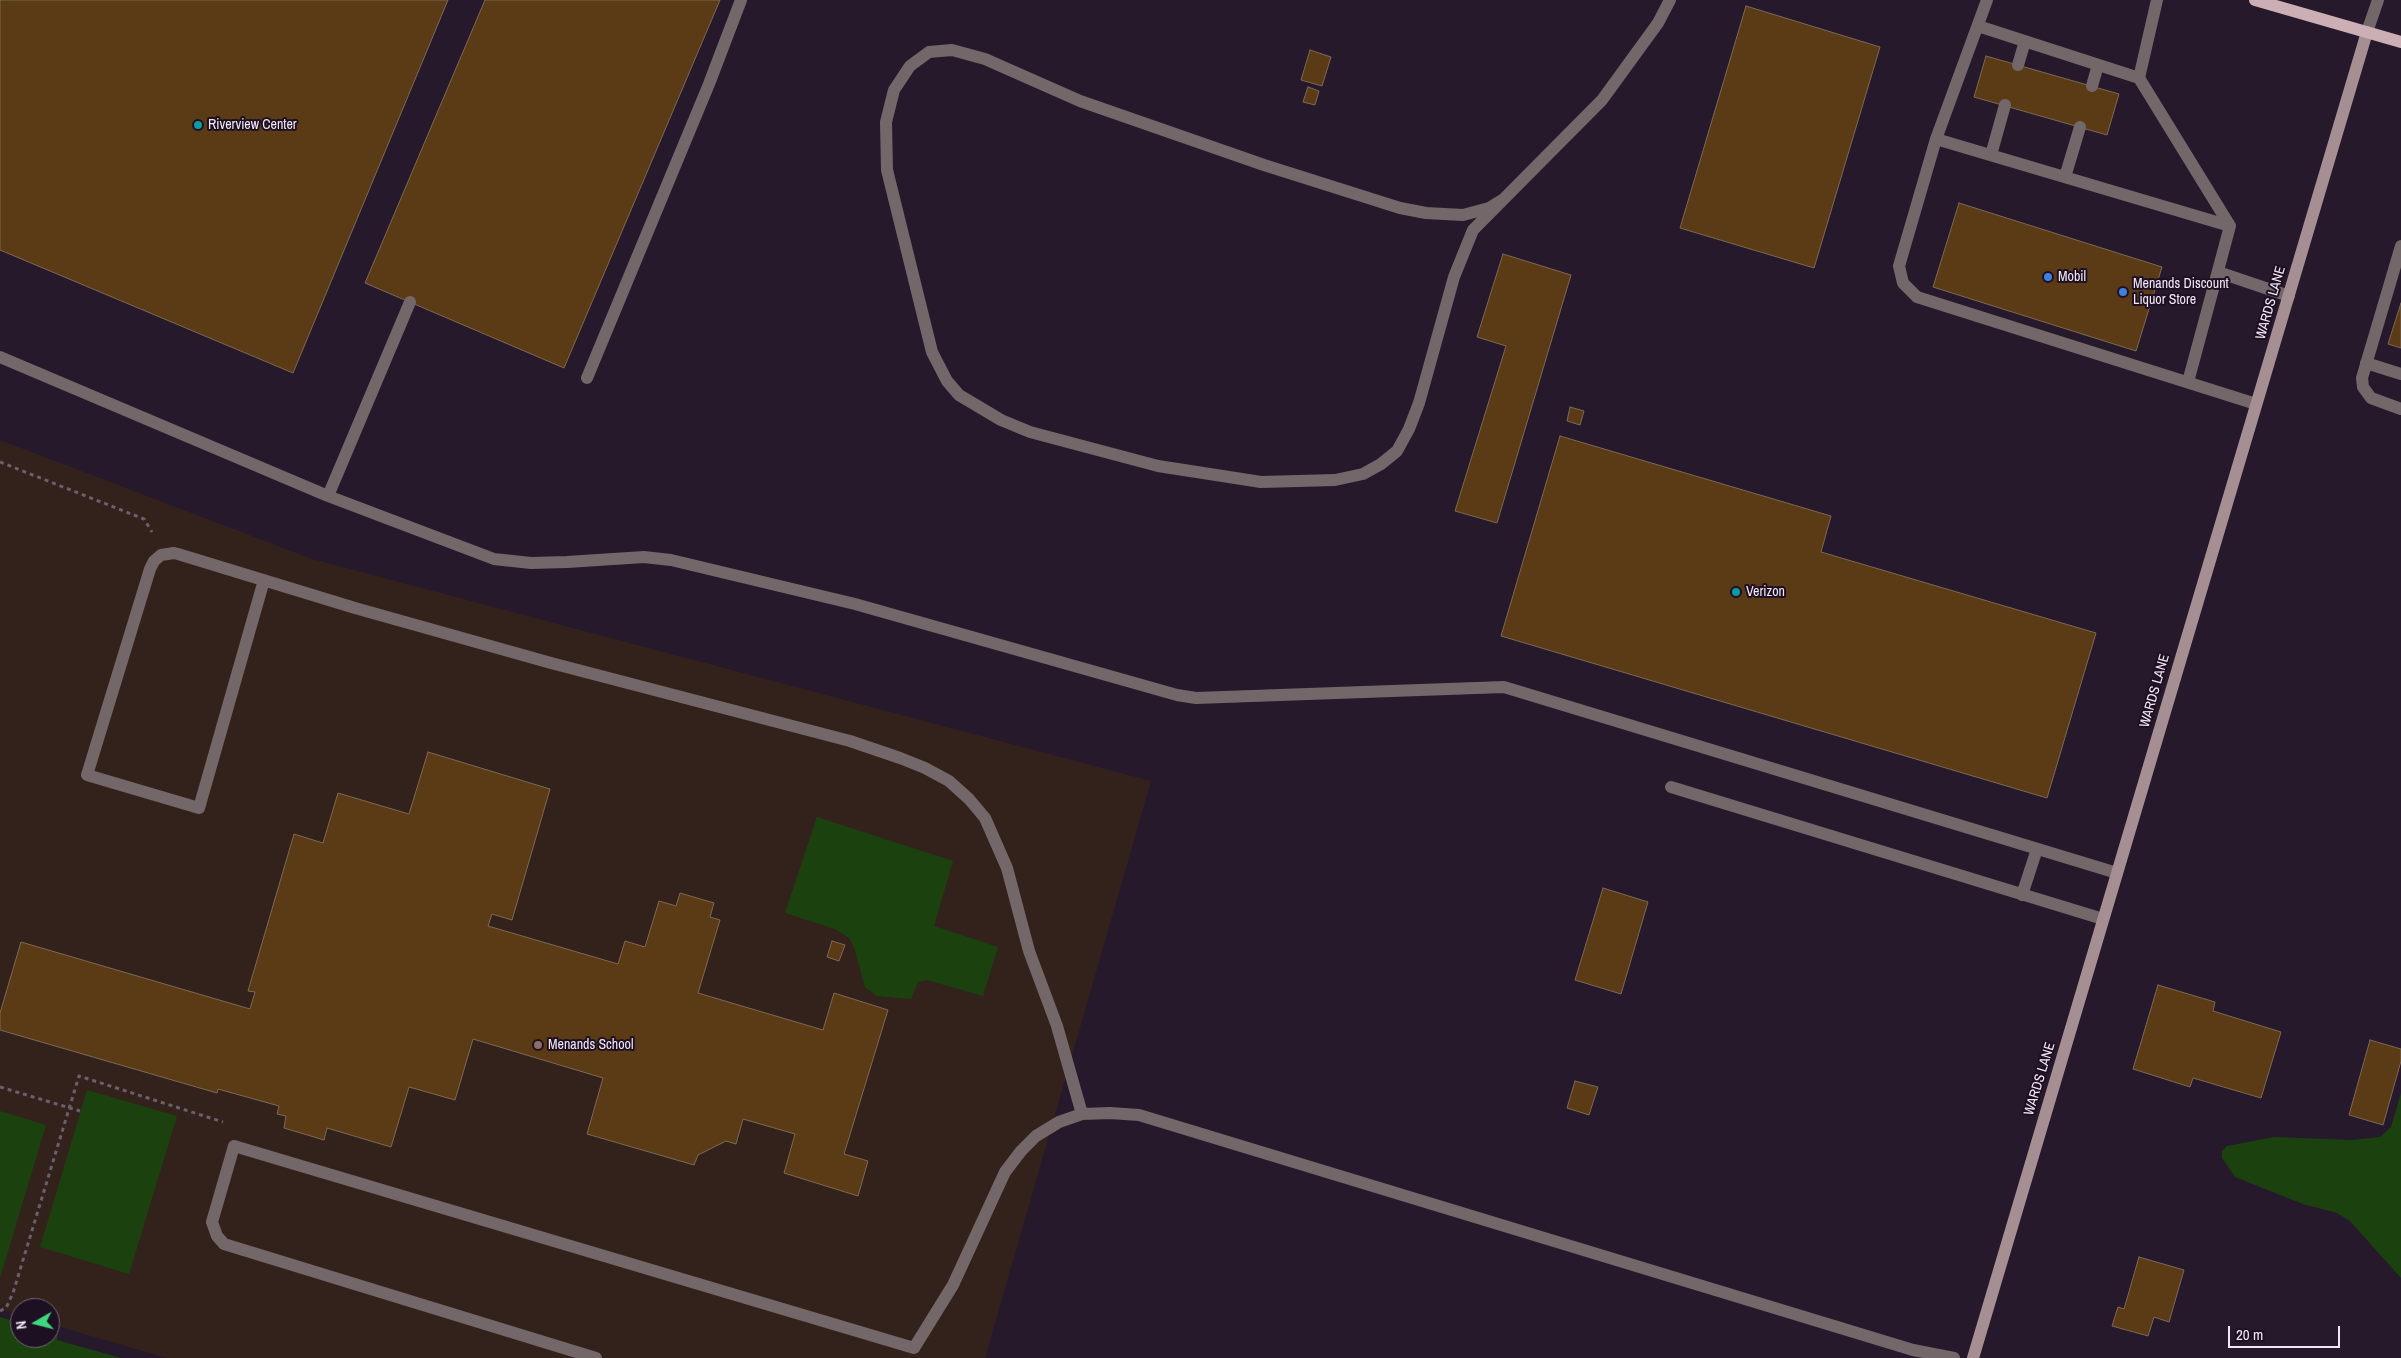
<!DOCTYPE html>
<style>
body{margin:0}
#map{position:relative;width:2401px;height:1358px;overflow:hidden;background:#27192c;font-family:"Archivo Narrow",sans-serif}
canvas{display:block}
.north{position:absolute;left:10px;top:1298px;width:50px;height:50px;box-sizing:border-box;background:#1d1022;border:1px solid #726676;border-radius:50%;rotate:262deg;font-size:14px;font-weight:700;line-height:20px;text-align:center;color:#f2e8f5}
.north::after{content:'';display:block;margin:auto;width:18px;height:22px;background:#3ed77d;clip-path:polygon(50% 0,100% 100%,50% 72%,0 100%)}
.scale{position:absolute;left:2228px;top:1326px;width:112px;height:22px;box-sizing:border-box;border:2px solid #f2e8f5;border-top:0;padding-left:6px;font-size:15px;line-height:18px;white-space:nowrap;color:#f2e8f5;-webkit-text-stroke:4px #1d1022;paint-order:stroke}
</style>
<div id="map">
<canvas width="2401" height="1358"></canvas>
<div class="north">N</div>
<div class="scale">20 m</div>
</div>
<script>
const g = document.querySelector('canvas').getContext('2d');
g.lineJoin = 'round';
function fill(path, color) { g.fillStyle = color; g.fill(path, 'evenodd'); }
const shape = rows => new Path2D(rows.map(r => 'M' + r).join(''));
function stroke(path, color, width, dash) { g.strokeStyle = color; g.lineWidth = width; g.lineCap = dash ? 'butt' : 'round'; g.setLineDash(dash || []); g.stroke(path); }
function drawText(font, color, halo, rows, align = 'center') {
  g.font = font + ' "Archivo Narrow",sans-serif'; g.lineWidth = 4; g.setLineDash([]); g.textBaseline = 'middle'; g.strokeStyle = halo; g.fillStyle = color; for (const [text, x, y, turn = 0] of rows) {
    g.save(); g.translate(x, y); g.rotate((+turn || 0) * Math.PI / 180); g.textAlign = isNaN(turn) ? turn : align; if (halo) g.strokeText(text, 0, 0); g.fillText(text, 0, 0); g.restore();
  }
}
const education = shape([
 [0,440,312,559,1151,781,985,1358,167,1358,50,1324,50,1308,20,1308,20,1315,0,1309]
]);
const green = shape([
 [817,817,953,861,934,926,998,947,983,996,927,980,918,982,911,999,877,996,865,987,854,947,849,938,835,929,785,913],
 [87,1090,177,1116,129,1274,40,1247],
 [2401,1093,2401,1278,2350,1221,2337,1213,2303,1204,2235,1177,2222,1158,2222,1151,2227,1146,2274,1137,2351,1140,2380,1137,2391,1127],
 [0,1111,46,1125,0,1278],
 [0,1317,20,1323,20,1338,50,1338,50,1332,58,1334,57,1340,121,1358,0,1358]
]);
const building = shape([
 [0,0,448,0,293,373,0,250,0,0],
 [485,0,720,0,564,368,365,283,485,0],
 [1746,6,1880,47,1814,268,1680,228,1746,6],
 [1310,50,1331,57,1322,86,1301,80,1310,50],
 [1986,56,2119,94,2107,135,1974,97,1986,56],
 [1308,87,1319,91,1315,105,1303,102,1308,87],
 [1959,203,2162,267,2136,351,1933,287,1959,203],
 [1503,254,1571,275,1497,523,1455,511,1506,346,1477,337,1503,254],
 [2401,303,2401,348,2388,344,2401,303],
 [1570,407,1584,411,1580,425,1567,421,1570,407],
 [1560,436,1831,516,1821,552,2096,633,2047,798,1501,636,1560,436],
 [428,752,550,789,512,920,492,914,488,926,618,964,625,941,645,947,659,901,676,906,680,893,714,903,710,917,720,920,698,993,823,1030,834,993,888,1010,844,1154,868,1161,858,1196,784,1173,795,1134,743,1119,736,1144,726,1141,698,1155,694,1165,587,1134,603,1078,473,1039,455,1100,409,1087,391,1147,327,1128,324,1140,284,1128,286,1116,277,1114,279,1106,218,1089,217,1093,0,1030,0,1013,21,942,250,1009,255,992,248,991,294,834,323,843,338,793,409,814,428,752],
 [1603,888,1648,902,1621,994,1575,980,1603,888],
 [832,941,845,945,839,961,827,957,832,941],
 [2158,985,2215,1002,2213,1011,2281,1032,2261,1098,2193,1078,2190,1087,2133,1069,2158,985],
 [2370,1040,2401,1049,2401,1061,2383,1125,2349,1115,2370,1040],
 [1575,1081,1598,1087,1589,1115,1567,1108,1575,1081],
 [2139,1257,2184,1270,2169,1322,2154,1317,2148,1336,2112,1326,2118,1307,2124,1309,2139,1257]
]);
const path = shape([
 [0,462,144,519,152,532],
 [0,1087,80,1111],
 [0,1311,6,1308,13,1293,79,1076,223,1122]
]);
const lane = shape([
 [1987,0,1936,139,1899,266,1903,283,1917,297,2256,404],
 [1978,26,2139,78,2230,226,2188,382],
 [2367,32,2378,0],
 [2018,65,2025,41],
 [2139,78,2157,0],
 [2092,86,2098,65],
 [1936,139,2230,226],
 [1991,155,2005,105],
 [2065,177,2080,127],
 [1502,200,1489,208,1463,215,1426,213,1400,208,1264,165,1080,101,985,59,952,50,929,52,910,66,894,90,886,122,887,170,932,352,947,381,959,395,1001,420,1030,432,1158,466,1261,482,1335,480,1363,474,1381,464,1397,451,1409,429,1419,403,1454,277,1473,230,1602,100,1658,23,1670,0],
 [2401,246,2362,378,2363,387,2371,398,2401,409],
 [2218,272,2289,296],
 [0,357,328,496,410,302],
 [2366,363,2401,374],
 [587,378,709,84,741,0],
 [328,496,494,559,531,563,567,562,644,557,671,560,855,604,1177,695,1196,698,1504,687,2117,873],
 [264,580,199,808,87,775,150,569,154,561,161,555,174,553,178,554,355,608,551,663,850,741,900,758,925,768,949,781,969,799,985,818,1007,868,1029,951,1057,1026,1082,1114],
 [1671,787,2103,919],
 [2022,895,2037,849],
 [596,1358,224,1244,217,1236,212,1222,234,1146,914,1348,953,1285,1005,1172,1021,1151,1036,1136,1059,1122,1082,1114,1110,1113,1139,1115,1913,1350,1954,1358]
]);
const secondary = shape([
 [1973,1358,2367,32]
]);
const primary = shape([
 [2255,0,2401,42]
]);
const markers = [
 [198,125,5,"#0f9aa8"],
 [2048,277,5,"#3f7fe0"],
 [2123,292,5,"#3f7fe0"],
 [1736,592,5,"#0f9aa8"],
 [538,1045,5,"#8d6e63"]
];
const poiNames = [
 ["Riverview Center",208,125],
 ["Mobil",2058,277],
 ["Menands Discount",2133,284],
 ["Liquor Store",2133,300],
 ["Verizon",1746,592],
 ["Menands School",548,1045]
];
const streetNames = [
 ["WARDS LANE",2271,303,-74],
 ["WARDS LANE",2155,691,-74],
 ["WARDS LANE",2040,1079,-73]
];
fill(education, '#33221b');
fill(green, '#1b420e');
fill(building, '#5b3b15');
stroke(building, '#7d6955', 1);
stroke(path, '#6b5e6f', 3, [4, 4]);
stroke(lane, '#746769', 12);
stroke(secondary, '#a58f93', 12);
stroke(primary, '#cbafb4', 12);
for (const [x, y, r, color] of markers) { const dot = new Path2D(); dot.arc(x, y, r, 0, 2 * Math.PI); g.fillStyle = color; g.fill(dot); stroke(dot, '#1d1022', 2); }
drawText('14px', '#f2e8f5', '#1d1022', poiNames, 'left');
drawText('14px', '#f2e8f5', '#1d1022', streetNames);
</script>
